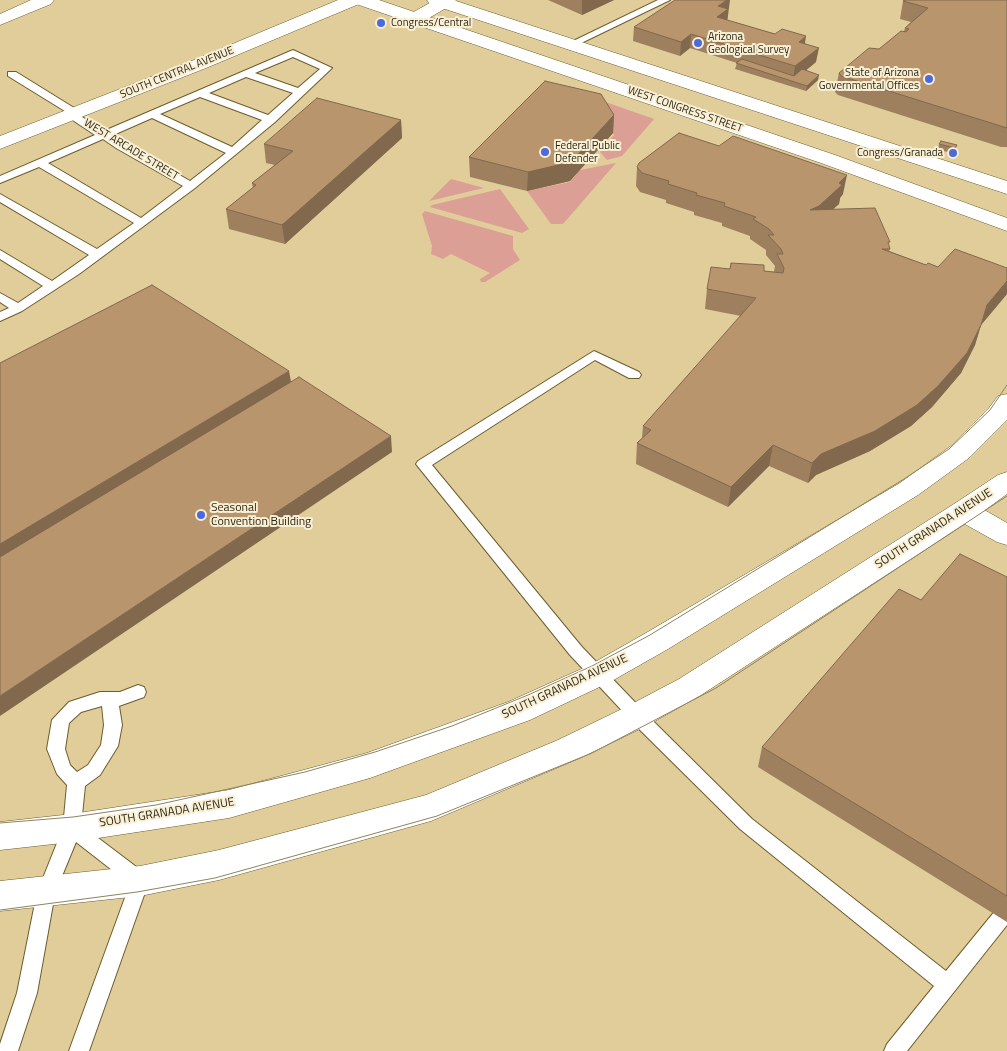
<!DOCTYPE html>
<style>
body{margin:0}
canvas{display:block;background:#e0cd9a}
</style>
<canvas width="1007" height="1051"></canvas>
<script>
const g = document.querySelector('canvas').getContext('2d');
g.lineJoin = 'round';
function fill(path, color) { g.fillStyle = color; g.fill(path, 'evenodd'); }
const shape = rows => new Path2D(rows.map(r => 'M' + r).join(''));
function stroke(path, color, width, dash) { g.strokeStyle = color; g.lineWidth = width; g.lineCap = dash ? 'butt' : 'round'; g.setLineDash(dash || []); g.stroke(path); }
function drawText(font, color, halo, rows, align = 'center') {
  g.font = font + ' "Titillium Web",sans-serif'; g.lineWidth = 4; g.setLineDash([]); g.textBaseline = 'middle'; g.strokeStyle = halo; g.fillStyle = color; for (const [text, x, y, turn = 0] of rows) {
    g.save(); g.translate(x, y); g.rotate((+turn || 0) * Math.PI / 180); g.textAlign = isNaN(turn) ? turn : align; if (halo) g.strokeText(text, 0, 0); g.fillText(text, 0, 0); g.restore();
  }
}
const green = shape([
 [560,86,654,119,622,156,607,160,600,152,614,135,600,113,532,94,536,90,550,94],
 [616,163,563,224,551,224,527,191,570,182,580,170],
 [451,179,484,188,429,201],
 [500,189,529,229,522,233,430,207,432,205],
 [425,211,513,236,513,249,520,260,485,282,481,282,480,279,490,273,451,254,443,259,431,254,432,246,422,214]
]);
const service = shape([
 [658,0,670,0,575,46,572,47,567,44,658,0],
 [293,50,332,68,275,122,195,188,79,274,22,311,0,321,0,312,9,308,0,302,0,293,18,303,43,286,0,259,0,250,52,281,89,255,0,202,0,194,97,249,134,223,39,167,0,183,0,176,95,135,68,117,68,113,8,76,8,72,16,72,79,111,79,115,104,131,293,50],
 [293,57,320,69,298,88,255,73,293,57],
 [246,77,293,93,268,115,209,93,246,77],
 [200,97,262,120,232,147,160,114,200,97],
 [152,118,226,153,190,181,111,136,152,118],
 [103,139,116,148,183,186,141,218,48,163,103,139],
 [594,351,639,372,641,375,639,378,629,378,595,360,432,465,582,647,653,721,752,819,946,971,995,911,1002,908,1007,910,1007,925,907,1051,884,1051,887,1044,934,986,740,829,641,731,570,655,416,464,418,461,594,351],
 [138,685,144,687,146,692,144,697,119,706,122,725,118,746,100,775,85,786,81,825,147,875,149,881,89,1051,69,1051,130,884,76,842,55,893,37,993,18,1051,0,1051,0,1044,17,993,37,893,63,828,67,785,57,774,47,749,52,720,69,702,100,692,120,692,138,685],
 [102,706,104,725,101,745,88,765,77,772,70,765,65,749,69,723,81,712,102,706]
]);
const minor = shape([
 [338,0,362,0,359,4,206,68,0,149,0,136,194,60,338,0],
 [435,0,456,0,453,4,422,22,416,23,410,22,407,18,410,14,435,0],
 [964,502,974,504,1007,523,1007,545,997,542,954,518,950,511,954,504,964,502]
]);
const tertiary = shape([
 [1007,394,1007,420,969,458,918,495,668,649,610,682,530,720,370,778,229,818,72,842,0,850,0,822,72,814,229,790,367,753,508,702,588,666,646,633,900,483,951,446,989,408,998,396,1007,394],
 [1007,472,1007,494,974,518,701,695,648,725,580,758,431,821,219,880,140,896,0,911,0,881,140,866,219,850,426,795,558,740,626,707,679,679,954,504,998,475,1007,472]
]);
const primary = shape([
 [31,0,54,0,51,4,0,25,0,14,31,0],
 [353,0,379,0,835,155,1007,218,1007,231,821,163,356,4,353,0],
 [427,0,453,0,1007,181,1007,194,430,4,427,0]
]);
const tram = shape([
 [0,823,73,817,156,805,305,772,375,752,452,726,528,695,592,666,650,635,904,479,949,449,990,410,1007,385],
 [0,910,137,892,215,878,437,816,592,753,716,688,1007,496]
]);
const wall = shape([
 [548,0,614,0,582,15],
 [1007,0,1007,147,1001,147,838,95,835,92,839,73,879,49,904,31,905,28,911,22,900,19,903,1],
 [728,12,727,20,805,43,816,62,805,71,818,80,806,91,735,69,737,63,690,48,680,56,633,41,634,27,729,12],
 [614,115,613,133,570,181,527,191,470,177,469,157],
 [401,120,402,138,285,244,229,229,226,209,253,188,252,183,275,165,266,163,264,144],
 [939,144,957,145,955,150,953,153,938,150],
 [637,167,843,194,840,198,839,204,833,209,889,246,890,249,889,251,926,265,938,267,1007,268,1007,294,981,325,975,345,961,373,932,407,911,426,870,451,816,475,808,483,769,466,728,507,636,464,637,443,642,438,643,426,741,316,705,309,707,289,730,269,764,271,774,272,775,266,766,255,766,250,750,239,750,236,722,226,722,223,694,215,694,212,666,203,666,200,640,192,636,186],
 [1007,577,1007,922,758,767,762,747,921,600]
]);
const shadedWall = shape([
 [582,0,614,0,582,15],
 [727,0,730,0,727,23,715,31,718,6],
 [691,34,690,48,680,56,681,42],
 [806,36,804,50,799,42],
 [819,48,816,62,793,81,795,66],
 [819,75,818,80,806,91,807,86],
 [614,115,613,133,570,181,527,191,528,172],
 [401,120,402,138,285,244,282,225],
 [847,175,843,194,840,198,839,204,816,225,810,210,839,183],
 [1007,281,1007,294,981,325,987,305],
 [981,325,975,345,961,373,932,407,911,426,870,451,816,475,808,483,812,463,821,454],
 [289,371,292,387,0,564,0,544],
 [391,436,392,452,0,716,0,696],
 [773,445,769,466,728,507,731,487]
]);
const building = shape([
 [675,0,727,0,718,6,728,9,717,17,775,34,782,29,806,36,799,42,819,48,795,66,691,34,681,42,634,27,675,0],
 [905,0,1007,0,1007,128,841,76,839,73,869,48,879,49,901,31,906,32,909,29,905,28,928,8,903,1,905,0],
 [742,59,794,76,802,69,819,75,807,86,736,63,742,59],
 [545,81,601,94,614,115,571,162,528,172,469,157,545,81],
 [317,98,401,120,282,225,226,209,256,185,252,183,293,151,264,144,317,98],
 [679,133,719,146,733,136,847,175,839,183,842,185,819,206,810,210,875,208,890,242,888,242,890,249,882,249,926,265,928,263,938,267,955,249,1007,268,1007,281,987,305,981,325,967,353,938,386,917,405,875,431,821,454,812,463,773,445,731,487,637,443,651,430,643,426,756,298,707,289,711,267,730,269,731,263,764,265,764,271,783,273,784,268,777,254,783,254,781,249,768,235,774,235,769,229,753,219,756,217,724,206,725,203,696,195,697,193,668,184,669,181,642,173,637,167,639,163,679,133],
 [941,141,957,145,955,148,939,144,941,141],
 [152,285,289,371,0,544,0,363,152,285],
 [299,377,391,436,0,696,0,557,299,377],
 [960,554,1007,577,1007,896,762,747,899,589,921,600,960,554]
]);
const markers = [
 [381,23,5,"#4c69dd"],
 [698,43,5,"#4c69dd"],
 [929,79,5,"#4c69dd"],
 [545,152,5,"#4c69dd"],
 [953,153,5,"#4c69dd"],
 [201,515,5,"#4c69dd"]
];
const farPoinames = [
 ["Congress/Central",391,23],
 ["Arizona",708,37],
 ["Geological Survey",708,50],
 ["State of Arizona",919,73,"right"],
 ["Governmental Offices",919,86,"right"],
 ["Federal Public",555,146],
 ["Defender",555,159],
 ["Congress/Granada",943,153,"right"]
];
const farStreetnames = [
 ["SOUTH CENTRAL AVENUE",177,73,-22],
 ["WEST CONGRESS STREET",685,110,19],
 ["WEST ARCADE STREET",131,150,31]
];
const poiNames = [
 ["Seasonal",211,508],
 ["Convention Building",211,522]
];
const streetNames = [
 ["SOUTH GRANADA AVENUE",934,529,-33],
 ["SOUTH GRANADA AVENUE",565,687,-25],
 ["SOUTH GRANADA AVENUE",167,813,-9]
];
fill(green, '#dc9f95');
stroke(service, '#6e5c2d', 2);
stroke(minor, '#6e5c2d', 1);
stroke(tertiary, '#6e5c2d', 1);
stroke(primary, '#6e5c2d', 1);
fill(service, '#fff');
fill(minor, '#fff');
fill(tertiary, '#fff');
fill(primary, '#fff');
stroke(tram, '#8f825d', 1);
fill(wall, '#9f805e');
fill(shadedWall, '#82684c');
fill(building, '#b9956d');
stroke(building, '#82684c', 1);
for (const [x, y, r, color] of markers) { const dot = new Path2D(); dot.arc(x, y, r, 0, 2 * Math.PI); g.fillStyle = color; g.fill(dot); stroke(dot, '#f8efd5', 2); }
drawText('11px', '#2d2612', '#f8efd5', farPoinames, 'left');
drawText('11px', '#2d2612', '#f8efd5', farStreetnames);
drawText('12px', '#2d2612', '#f8efd5', poiNames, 'left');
drawText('12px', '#2d2612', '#f8efd5', streetNames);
</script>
